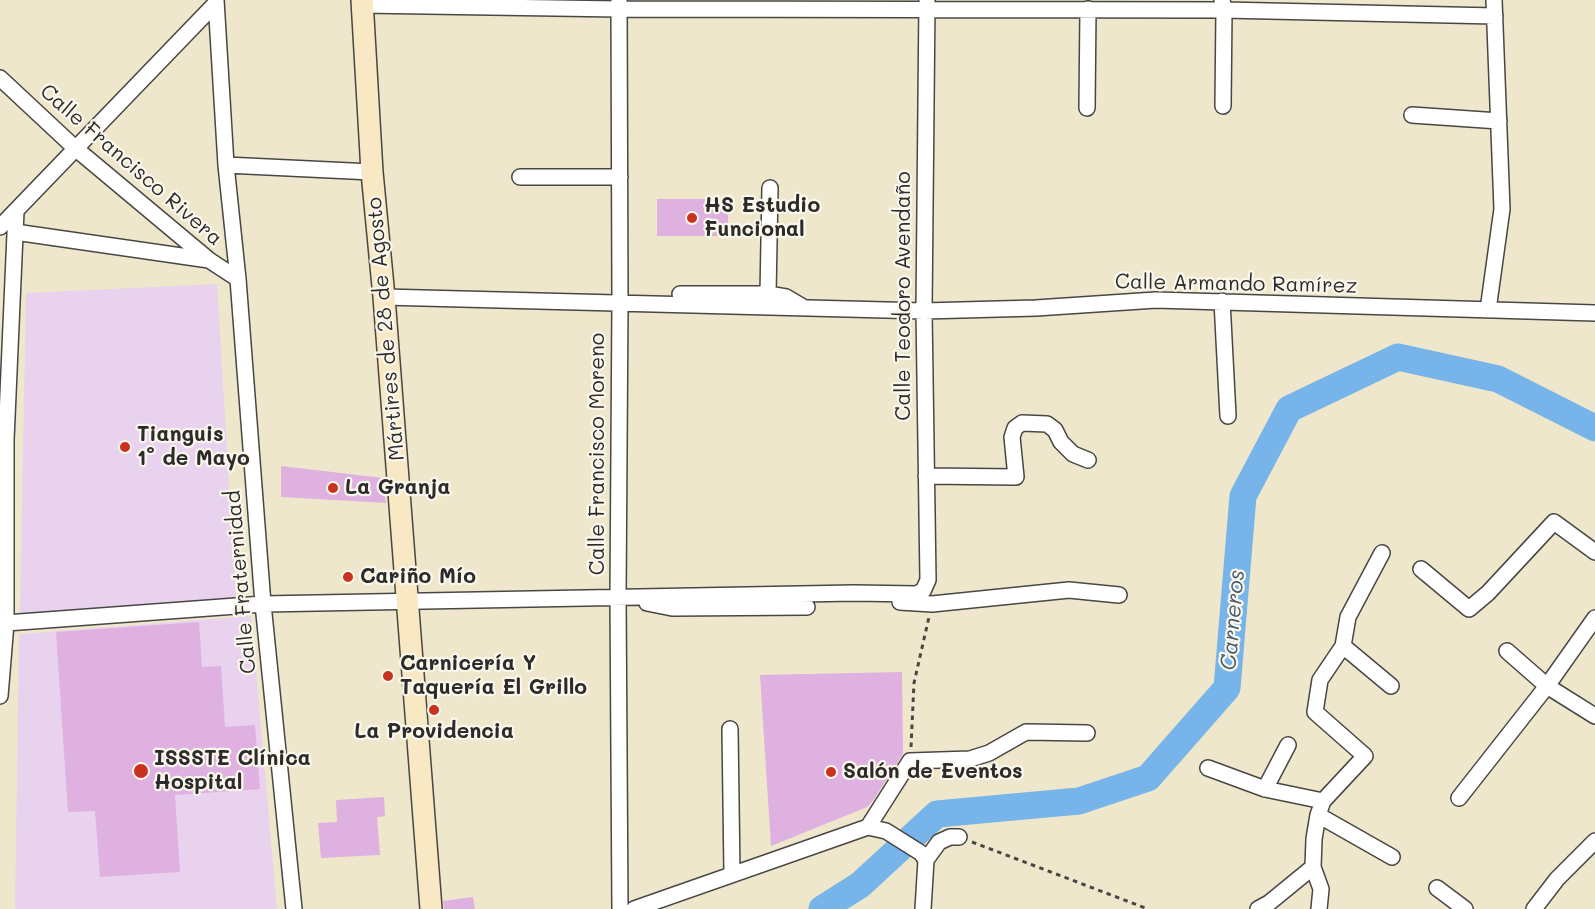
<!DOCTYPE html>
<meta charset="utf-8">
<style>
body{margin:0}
canvas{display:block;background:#eee7cb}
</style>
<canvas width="1595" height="909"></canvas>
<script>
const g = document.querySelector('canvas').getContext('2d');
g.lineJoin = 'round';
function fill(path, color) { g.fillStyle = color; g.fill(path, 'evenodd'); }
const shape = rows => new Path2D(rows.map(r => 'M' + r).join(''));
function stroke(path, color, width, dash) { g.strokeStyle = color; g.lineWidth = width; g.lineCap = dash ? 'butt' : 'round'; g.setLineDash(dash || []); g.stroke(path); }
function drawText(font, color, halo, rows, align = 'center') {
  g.font = font + ' Mali,sans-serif'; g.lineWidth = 4.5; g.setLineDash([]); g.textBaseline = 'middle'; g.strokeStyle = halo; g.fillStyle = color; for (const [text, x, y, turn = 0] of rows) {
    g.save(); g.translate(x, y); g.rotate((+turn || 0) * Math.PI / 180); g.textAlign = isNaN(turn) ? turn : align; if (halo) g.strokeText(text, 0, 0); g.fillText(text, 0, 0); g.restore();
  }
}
const built = shape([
 [217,284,236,600,20,615,26,293],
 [251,616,277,909,15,909,19,634]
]);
const river = shape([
 [822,909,860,885,937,814,1079,801,1148,778,1227,688,1243,496,1289,409,1398,357,1498,379,1595,428]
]);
const building = shape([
 [657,199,728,199,728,236,657,236],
 [281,466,383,478,386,503,281,497],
 [199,622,202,667,221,666,225,727,255,725,260,789,175,795,180,872,100,877,95,811,68,812,56,632],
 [902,672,903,754,872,802,867,807,771,846,760,675],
 [384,797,385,816,377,817,380,855,321,858,318,823,337,822,336,800],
 [473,897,475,909,444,909,443,901]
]);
const path = shape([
 [911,747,914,683,929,617],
 [972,842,1148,909]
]);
const street = shape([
 [216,0,226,165,238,279,263,604,294,909],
 [619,0,620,302,618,597,620,909],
 [1222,0,1224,10,1223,106],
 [362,5,619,9,1224,10,1495,16],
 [0,78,75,148,209,260,238,279],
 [1087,108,1088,9],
 [1412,115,1499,121],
 [226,165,372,172],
 [520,177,620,177],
 [0,227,216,3],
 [15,232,209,260],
 [680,294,768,294,786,297,803,307],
 [768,294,770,188],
 [384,297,924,311,1036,308,1156,300,1595,313],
 [1222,301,1228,416],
 [1488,310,1502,209,1494,0],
 [926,476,1016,477,1012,437,1015,428,1022,423,1047,424,1055,430,1061,442,1073,454,1088,460],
 [1421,569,1469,609,1488,593,1554,522,1595,552],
 [900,602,932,604,1069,590,1119,595],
 [647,603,672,608,807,607],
 [6,623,263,604,854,593,916,594,923,591,928,580,924,311,927,0],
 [1343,646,1391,686],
 [1507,651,1547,686,1595,716],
 [0,696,6,623,6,440,16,211],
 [730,729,732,874],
 [1208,768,1265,789,1323,801],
 [1265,789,1288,745],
 [1459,798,1547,686,1595,618],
 [1318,815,1392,857],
 [868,827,910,761,970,759,989,753,1026,732,1087,733],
 [926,860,939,842,950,837,959,837],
 [1437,888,1465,909],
 [634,909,868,827,886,831,921,853,926,860,923,909],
 [1258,909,1269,903,1313,867],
 [1319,909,1321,889,1313,867,1314,839,1318,815,1323,801,1365,756,1315,712,1320,680,1343,646,1348,617,1382,553],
 [1534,909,1557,879,1595,841]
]);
const secondary = shape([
 [362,0,372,172,384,297,431,909]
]);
const markers = [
 [692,218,6,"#c8321e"],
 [125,447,6,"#c8321e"],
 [333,488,6,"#c8321e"],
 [348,577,6,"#c8321e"],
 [388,676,6,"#c8321e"],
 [434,710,6,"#c8321e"],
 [141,771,8,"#c8321e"],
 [831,772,6,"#c8321e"]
];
const streetNames = [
 ["Calle Francisco Rivera",131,165,41],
 ["Calle Armando Ramírez",1236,284,1],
 ["Calle Teodoro Avendaño",904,296,-90],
 ["Mártires de 28 de Agosto",386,329,-95],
 ["Calle Francisco Moreno",598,454,-90],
 ["Calle Fraternidad",241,582,-95]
];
const poiNames = [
 ["HS Estudio",704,206],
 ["Funcional",704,230],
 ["Tianguis",137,435],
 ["1° de Mayo",137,459],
 ["La Granja",345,488],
 ["Cariño Mío",360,577],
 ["Carnicería Y",400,664],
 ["Taquería El Grillo",400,688],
 ["La Providencia",434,732,"center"],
 ["ISSSTE Clínica",154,759],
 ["Hospital",154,783],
 ["Salón de Eventos",843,772]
];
const waterNames = [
 ["Carneros",1233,620,-85]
];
fill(built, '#e9d2ee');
stroke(river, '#76b4e9', 27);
fill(building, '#deb1e1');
stroke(street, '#484743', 18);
stroke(secondary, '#484743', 24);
stroke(path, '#484743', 3, [4.5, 4.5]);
stroke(street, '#fff', 15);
stroke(secondary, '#f8e8c3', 21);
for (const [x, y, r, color] of markers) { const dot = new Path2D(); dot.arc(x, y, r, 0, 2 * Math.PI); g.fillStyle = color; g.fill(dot); stroke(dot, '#fbf7ec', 2); }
drawText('21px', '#2b2b2b', '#fbf7ec', streetNames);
drawText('bold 21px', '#2b2b2b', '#fbf7ec', poiNames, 'left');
drawText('italic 22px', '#455b6e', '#fbf7ec', waterNames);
</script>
